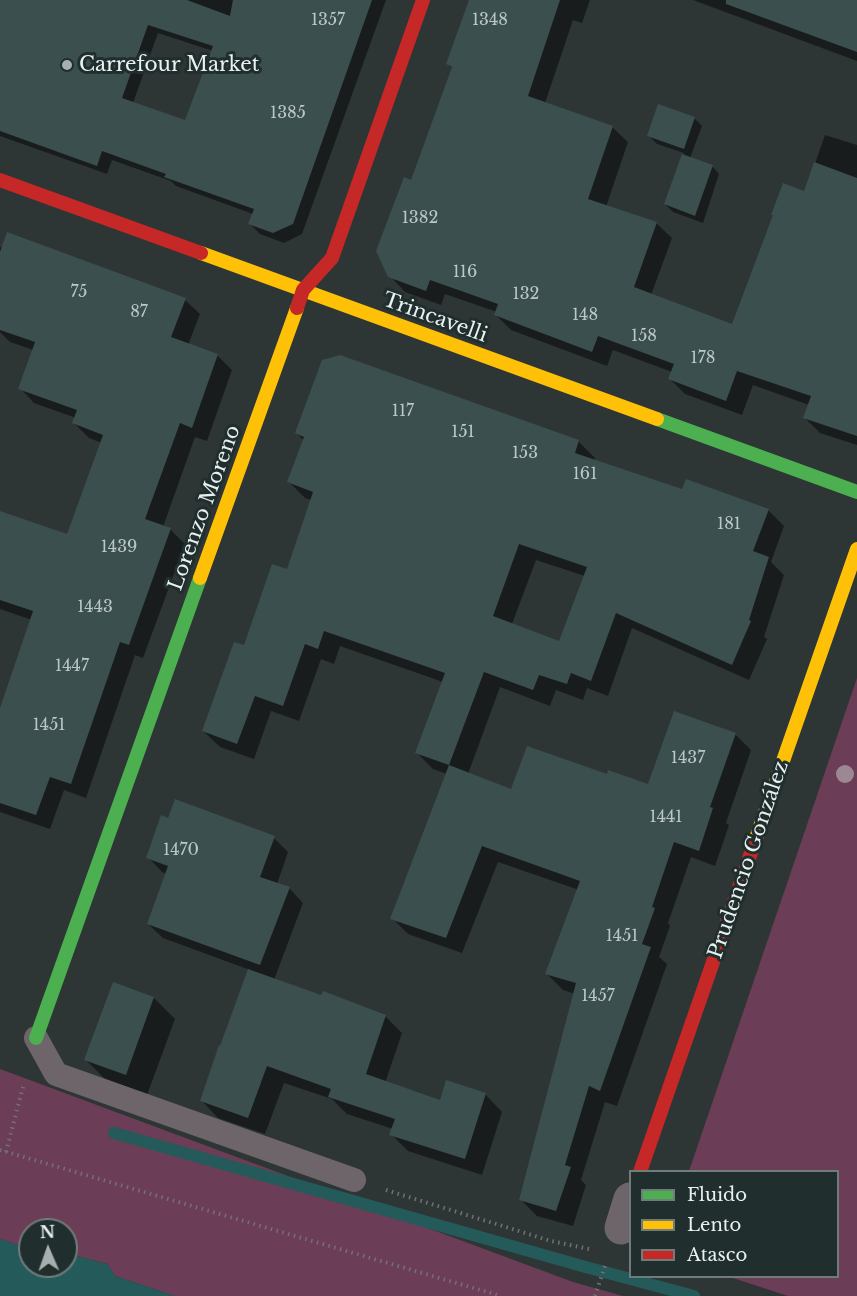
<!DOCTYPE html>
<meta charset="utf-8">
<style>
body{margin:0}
#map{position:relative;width:857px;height:1296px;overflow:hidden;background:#2e3635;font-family:"Libre Baskerville",serif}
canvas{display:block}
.legend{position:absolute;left:629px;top:1170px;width:210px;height:108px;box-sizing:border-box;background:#202e2e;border:2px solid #707c7c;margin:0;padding:8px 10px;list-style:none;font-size:18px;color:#e8f0f0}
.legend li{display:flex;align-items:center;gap:12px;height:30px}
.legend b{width:30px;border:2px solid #707c7c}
.north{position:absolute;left:18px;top:1218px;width:60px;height:60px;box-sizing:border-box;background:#202e2e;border:2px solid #707c7c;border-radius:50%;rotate:358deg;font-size:16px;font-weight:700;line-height:24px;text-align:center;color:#e8f0f0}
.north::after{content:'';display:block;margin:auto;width:21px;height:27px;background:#a7afaf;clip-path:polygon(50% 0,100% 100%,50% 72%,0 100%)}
</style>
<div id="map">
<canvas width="857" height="1296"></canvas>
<ul class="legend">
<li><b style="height:8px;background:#4caf50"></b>Fluido</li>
<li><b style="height:8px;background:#ffc107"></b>Lento</li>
<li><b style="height:8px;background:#c62828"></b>Atasco</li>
</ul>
<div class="north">N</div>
</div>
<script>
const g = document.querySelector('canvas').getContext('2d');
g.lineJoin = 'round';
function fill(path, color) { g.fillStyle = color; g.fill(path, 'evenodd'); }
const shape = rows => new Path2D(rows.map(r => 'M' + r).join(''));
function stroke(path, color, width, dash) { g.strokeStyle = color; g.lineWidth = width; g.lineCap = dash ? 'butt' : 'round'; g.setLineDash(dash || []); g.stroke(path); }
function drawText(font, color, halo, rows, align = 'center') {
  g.font = font + ' "Libre Baskerville",serif'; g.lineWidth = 6; g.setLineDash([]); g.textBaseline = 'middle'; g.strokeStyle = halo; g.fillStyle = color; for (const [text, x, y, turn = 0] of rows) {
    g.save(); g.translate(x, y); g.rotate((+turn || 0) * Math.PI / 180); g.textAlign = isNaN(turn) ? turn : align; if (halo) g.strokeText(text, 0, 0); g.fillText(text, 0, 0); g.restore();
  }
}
const green = shape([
 [857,678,857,1296,788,1296,730,1277,838,1276,838,1172,689,1171],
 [0,1069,573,1282,623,1296,175,1296,115,1276,107,1264,66,1253,66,1230,30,1230,30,1249,0,1239]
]);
const water = shape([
 [0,1239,30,1249,30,1266,66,1266,66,1253,107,1264,115,1276,175,1296,0,1296]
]);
const shadow = shape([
 [0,0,386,0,302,234,284,243,260,234,250,224,253,214,176,186,171,181,112,160,107,174,0,136],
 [158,33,213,51,186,122,133,103],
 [477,0,590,0,582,23,573,20,545,103,612,127,628,142,606,207,656,223,672,238,651,295,733,326,805,192,825,135,857,145,857,445,820,433,805,418,809,405,753,385,742,415,685,394,670,379,672,372,613,350,607,366,511,330,496,315,497,312,445,294,441,305,405,292,390,276,412,182,453,69,447,64],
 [693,0,857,0,857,61],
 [694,118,702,126,690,158,712,166,719,174,703,223,673,212,665,204,684,153,657,144,649,136],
 [0,247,185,300,200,314,188,345,217,355,232,370,207,441,195,437,163,527,170,529,185,544,143,658,135,655,86,798,64,790,50,829,0,812,0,713,32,620,0,609,0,513,68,536,102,443,89,438,74,423,76,418,34,403,20,388,33,350,10,342,0,332],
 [340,356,579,442,595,458,594,461,683,491,768,510,784,526,771,562,784,575,764,637,767,639,749,680,632,628,608,696,587,688,583,700,556,690,550,706,500,687,468,774,512,790,608,776,649,786,735,734,751,750,726,823,729,825,715,866,691,857,668,923,670,926,659,957,667,964,617,1106,605,1102,581,1180,586,1185,573,1226,537,1216,521,1200,575,994,563,990,547,974,579,890,498,862,462,953,408,934,392,918,447,774,433,769,417,753,443,682,340,646,334,664,321,659,299,721,271,711,254,759,220,747,203,731,245,647,288,571,311,500,305,498,289,482,304,441,297,433],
 [536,560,585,576,560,643,512,624],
 [274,838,288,852,277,884,289,888,303,903,274,980,385,1016,402,1033,385,1083,441,1102,485,1094,502,1112,482,1175,408,1151,391,1134,393,1129,347,1114,332,1099,284,1083,265,1134,218,1118,201,1100,250,970,163,938,148,924,167,874,162,872,148,857],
 [154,998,175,1019,147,1095,107,1081,86,1060]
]);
const stream = shape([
 [114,1133,582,1266,694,1296]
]);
const building = shape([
 [0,0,187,0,230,16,233,0,372,0,293,224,273,233,248,224,254,209,164,177,166,174,102,151,97,166,0,131],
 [148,25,213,46,185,120,122,98],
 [469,0,560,0,528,96,613,126,588,199,657,222,634,287,732,324,773,215,771,215,783,183,804,191,814,162,857,178,857,436,803,418,811,396,737,371,726,401,668,379,674,364,598,336,592,352,494,315,498,304,430,280,426,291,388,277,376,251,404,177,411,180,452,67,446,64],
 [726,0,857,0,857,52,726,4],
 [658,104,695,117,684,149,647,136],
 [682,154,713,165,695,216,664,204],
 [7,232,186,298,171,337,218,354,192,428,180,423,145,519,171,528,129,645,120,642,71,784,50,777,36,815,0,803,0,708,33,611,0,600,0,511,67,534,103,435,72,423,77,410,18,389,35,342,0,330,0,252],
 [340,355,579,440,575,453,682,489,686,479,769,509,753,551,769,557,749,620,751,621,732,665,616,613,591,681,571,673,567,684,539,675,533,690,484,672,449,765,415,753,445,673,324,631,318,649,305,644,283,706,255,696,237,744,202,731,234,642,244,645,272,564,287,569,313,492,287,482,304,437,295,433,322,360],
 [519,544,587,567,559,641,493,616],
 [674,711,736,733,710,807,713,808,699,851,674,842,652,907,655,908,642,944,651,947,600,1091,589,1086,565,1165,571,1167,556,1211,519,1200,576,983,545,974,580,881,482,846,446,938,390,919,449,765,511,789,527,746,607,774,608,770,648,784],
 [175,799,275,836,260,877,290,887,260,965,147,924,168,866,146,858,161,815,168,818],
 [248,969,321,995,323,991,386,1015,366,1074,440,1100,446,1080,486,1093,465,1159,389,1135,395,1119,328,1097,331,1089,267,1066,248,1118,200,1101,219,1045,220,1046],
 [113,982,154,997,126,1075,84,1060]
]);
const path = shape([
 [0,1150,501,1296],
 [6,1152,23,1087],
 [386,1190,551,1241,589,1249],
 [595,1296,606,1263]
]);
const lane = shape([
 [36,1038,56,1074,354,1180]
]);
const street = shape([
 [621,1228,630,1199]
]);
const fast = shape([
 [657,419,857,492],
 [36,1038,200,578]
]);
const slow = shape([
 [201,253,657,419],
 [200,578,297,308],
 [754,844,857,549]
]);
const jam = shape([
 [0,180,201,253],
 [297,308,303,290,332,258,423,0],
 [640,1172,754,844]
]);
const trees = [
 [845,774]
];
const markers = [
 [67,65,6,"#a7afaf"]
];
const numberNames = [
 ["1357",328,20],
 ["1348",490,20],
 ["1385",288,113],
 ["1382",420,218],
 ["116",465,272],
 ["75",79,292],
 ["132",526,294],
 ["87",139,312],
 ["148",585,315],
 ["158",644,336],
 ["178",703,358],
 ["117",403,411],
 ["151",463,432],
 ["153",525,453],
 ["161",585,474],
 ["181",729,524],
 ["1439",119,547],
 ["1443",95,607],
 ["1447",72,666],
 ["1451",49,725],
 ["1437",688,758],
 ["1441",666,817],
 ["1470",181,850],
 ["1451",622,936],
 ["1457",598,996]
];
const poiNames = [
 ["Carrefour Market",79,65]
];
const streetNames = [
 ["Trincavelli",435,318,20],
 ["Lorenzo Moreno",205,508,-70],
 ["Prudencio González",749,860,-71]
];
fill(green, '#6c3d56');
fill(water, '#245b5a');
fill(shadow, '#0007');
stroke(stream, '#245b5a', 12);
fill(building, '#3a4f4e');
stroke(path, '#737172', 4, [1.5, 4.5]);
stroke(lane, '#6e656a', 24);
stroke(street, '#6e656a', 33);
stroke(fast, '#4caf50', 14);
stroke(slow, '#ffc107', 14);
stroke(jam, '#c62828', 14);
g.fillStyle = '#9c8892';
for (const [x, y] of trees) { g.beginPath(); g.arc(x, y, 9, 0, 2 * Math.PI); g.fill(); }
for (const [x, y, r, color] of markers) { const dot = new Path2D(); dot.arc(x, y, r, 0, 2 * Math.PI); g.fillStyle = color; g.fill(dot); stroke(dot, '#202e2e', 2); }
drawText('16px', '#bcc8c8', null, numberNames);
drawText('20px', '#e8f0f0', '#202e2e', poiNames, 'left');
drawText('20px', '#e8f0f0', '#202e2e', streetNames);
</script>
